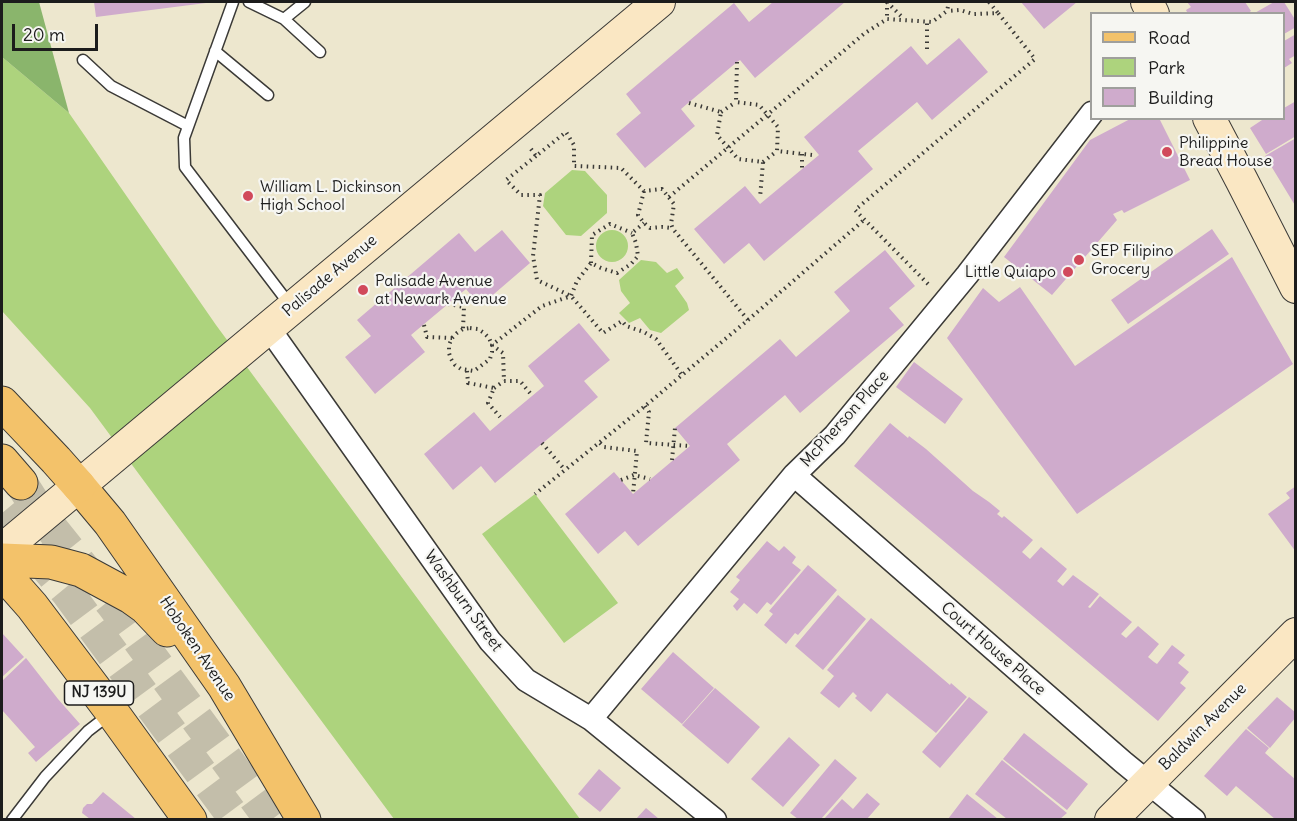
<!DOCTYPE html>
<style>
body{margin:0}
#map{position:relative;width:1297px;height:821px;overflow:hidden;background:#ede7ce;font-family:Delius,sans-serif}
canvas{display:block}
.frame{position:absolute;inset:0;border:3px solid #1c1c1c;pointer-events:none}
.legend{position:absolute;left:1090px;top:12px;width:195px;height:108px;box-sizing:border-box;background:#f6f6f2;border:2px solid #9f9f9c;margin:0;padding:8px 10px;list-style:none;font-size:18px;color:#1c1c1c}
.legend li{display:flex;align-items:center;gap:12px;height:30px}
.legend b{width:30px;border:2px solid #9f9f9c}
.scale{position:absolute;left:12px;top:24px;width:86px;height:27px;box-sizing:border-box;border:3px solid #1c1c1c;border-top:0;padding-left:8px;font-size:18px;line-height:21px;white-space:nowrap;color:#1c1c1c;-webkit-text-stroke:4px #f6f6f2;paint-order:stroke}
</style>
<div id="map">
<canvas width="1297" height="821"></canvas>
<div class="frame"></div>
<ul class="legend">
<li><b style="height:8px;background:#f3c26a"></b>Road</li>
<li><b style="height:16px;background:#add37d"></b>Park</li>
<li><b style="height:16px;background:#cfabcc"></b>Building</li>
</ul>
<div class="scale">20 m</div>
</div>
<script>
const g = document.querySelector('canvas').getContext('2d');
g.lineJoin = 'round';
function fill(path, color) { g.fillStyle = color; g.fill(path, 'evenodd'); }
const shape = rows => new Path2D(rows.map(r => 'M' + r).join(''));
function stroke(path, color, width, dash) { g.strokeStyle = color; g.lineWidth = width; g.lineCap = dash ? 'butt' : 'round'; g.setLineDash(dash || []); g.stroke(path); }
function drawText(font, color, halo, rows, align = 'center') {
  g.font = font + ' Delius,sans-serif'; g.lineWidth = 4.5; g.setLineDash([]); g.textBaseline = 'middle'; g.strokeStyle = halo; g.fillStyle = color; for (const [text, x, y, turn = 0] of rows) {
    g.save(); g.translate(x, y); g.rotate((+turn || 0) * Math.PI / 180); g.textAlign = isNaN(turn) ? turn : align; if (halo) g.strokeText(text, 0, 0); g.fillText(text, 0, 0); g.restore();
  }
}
const green = shape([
 [2,57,69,113,216,325,580,819,394,819,90,408,2,311],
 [572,170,585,171,607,195,607,213,581,236,566,235,543,206,545,193],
 '596 246a16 16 0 1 1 32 0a16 16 0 1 1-32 0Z',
 [641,260,656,262,667,273,677,268,684,278,675,286,687,303,689,310,661,333,650,330,640,318,629,323,619,313,630,303,621,291,619,280],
 [535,494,618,603,564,643,482,534]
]);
const forest = shape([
 [2,2,39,2,69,113,2,57]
]);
const building = shape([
 [94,2,206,2,206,3,96,17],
 [773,2,845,2,755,78,740,60,737,62,681,109,695,126,645,168,616,134,641,113,626,94,734,3,749,22],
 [1021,2,1077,2,1044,29],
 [1187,2,1245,2,1251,11,1247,14,1188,14,1186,10,1191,7],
 [1274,2,1284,2,1296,21,1296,27,1284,34,1284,14,1253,14],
 [1296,34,1296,55,1289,59,1292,63,1284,68,1284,41],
 [959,38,988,72,932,120,917,102,858,151,873,169,764,261,749,243,724,264,694,229,745,186,760,204,819,155,804,137,911,46,927,65],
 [1296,101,1296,136,1266,154,1250,128,1265,118,1284,118,1284,108],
 [1132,118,1159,118,1190,180,1124,213,1122,210,1113,214,1117,220,1052,295,1004,257,1090,140],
 [1296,138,1296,207,1265,156],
 [1212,229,1229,254,1128,324,1111,300],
 [502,230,530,263,480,306,466,289,448,304,411,335,425,352,375,394,345,357,371,336,357,320,459,233,475,252],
 [885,250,915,286,889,308,904,325,800,413,785,395,727,444,740,460,638,546,625,531,598,554,565,514,614,472,633,494,690,446,675,428,780,339,796,357,850,311,834,292],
 [1232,257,1293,364,1077,514,947,338,983,288,999,302,1020,287,1075,366],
 [579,323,610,360,584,381,598,397,495,483,481,466,453,490,424,454,474,412,490,431,544,386,528,366],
 [914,362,963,399,945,424,896,387],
 [890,423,908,438,909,436,926,449,973,491,989,502,1000,511,997,514,1002,518,1004,516,1033,540,1022,552,1030,559,1041,547,1067,569,1057,581,1063,586,1073,575,1099,594,1088,607,1090,608,1100,596,1132,622,1121,634,1126,638,1138,626,1159,644,1148,657,1154,662,1157,664,1172,645,1185,655,1178,663,1189,672,1180,683,1186,688,1158,721,854,466],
 [1296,486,1296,552,1268,514,1290,498,1286,493],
 [767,541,779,551,784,546,796,557,792,563,801,570,771,605,767,602,757,614,744,603,737,611,733,606,739,599,730,592,740,580,736,577],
 [808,565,837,590,798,635,795,633,786,644,764,625,773,614,769,611],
 [838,595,866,619,823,670,795,646],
 [871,618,950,685,951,683,967,697,936,733,887,693,871,712,855,698,857,696,853,692,839,708,820,693,834,676,827,670],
 [2,633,24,657,2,677],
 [673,652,714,688,682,724,641,689],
 [26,658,58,699,80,724,36,762,28,753,35,747,2,710,2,681],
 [715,688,760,727,728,764,682,725],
 [969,697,988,712,940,768,922,752],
 [1277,697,1296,713,1296,717,1270,748,1247,728],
 [1246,729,1269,748,1265,753,1296,780,1296,819,1275,819,1236,786,1227,796,1204,776],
 [1024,733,1088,784,1067,810,1003,759],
 [789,737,820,765,783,807,751,779],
 [835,759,857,778,821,819,798,819,790,813],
 [1002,760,1067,813,1060,819,1007,819,975,794],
 [599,769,621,788,600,812,578,794],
 [103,792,136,819,90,819,82,813,83,808,87,804,92,804],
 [867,793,880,804,867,819,824,819,842,799,853,809],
 [967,794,998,819,948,819],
 [646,808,659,819,636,819]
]);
const highwayTunnel = shape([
 [21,483,44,519,113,605,271,820],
 [2,513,67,592,236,820]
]);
const path = shape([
 [887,2,904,19],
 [887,2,887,19],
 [989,2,998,13],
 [927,49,927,22],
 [737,62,736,102,759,105,778,127,777,151,812,155],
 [689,103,721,112,717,135,738,159,763,162,760,198],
 [721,112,736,102],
 [531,149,536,156,566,132,574,145,574,166,621,168,644,191,662,189,674,204,671,224,673,229,748,320,645,406,535,494],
 [802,154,802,169],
 [536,156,506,180,521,195,540,195,533,256,537,280,571,296,603,333,622,321,626,326,644,332,656,339,682,375],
 [763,162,777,151],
 [644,191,638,215,644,223,650,228,662,227,672,228],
 [669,197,865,33,887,19,932,22,947,11,949,2],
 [591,263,592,235,610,224,632,233],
 [928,284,855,210,1035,59,998,13,973,14,960,10,947,11],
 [448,304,464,307,463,329],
 [748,320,864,220],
 [424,325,427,337,452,338],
 [470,328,478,329,484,333,489,338,492,345,492,352,490,359,474,371,461,369,455,365,451,359,449,353,449,345,452,338,457,333,463,329,470,328],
 [467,371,468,383,494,388,488,403,500,417],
 [494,388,504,381],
 [530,393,520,381,504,381,503,353,492,345,542,306,571,296,577,281,591,263,601,268,617,273,631,264,638,256,636,243,632,233,644,223],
 [645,406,649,412,646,443,690,446],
 [542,443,565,470],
 [600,443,604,447,637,451,633,494],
 [672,460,675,428],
 [621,480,634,475,650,479]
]);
const lane = shape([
 [233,2,184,138,185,167,290,305],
 [249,2,284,19,320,52],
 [284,19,305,2],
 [215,51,268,95],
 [83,60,111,86,188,126],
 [12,820,45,777,88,731,110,714]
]);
const street = shape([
 [268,327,490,641,526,680,591,719,715,820],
 [794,475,1123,762,1194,820],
 [591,719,794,475,835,435,967,275,1092,113]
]);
const secondary = shape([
 [1147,2,1153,14],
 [1209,118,1242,181,1296,287],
 [2,550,659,2],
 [1111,820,1296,634]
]);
const primary = shape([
 [79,486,110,523,224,686,304,820],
 [2,560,51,562,81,570,131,597,145,607,167,630],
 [2,572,32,606,112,712,190,820]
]);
const highway = shape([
 [2,403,56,460,79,486],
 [2,461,21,483]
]);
const markers = [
 [1167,152,6,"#d1495b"],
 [248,196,6,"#d1495b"],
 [1079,260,6,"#d1495b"],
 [1068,272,6,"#d1495b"],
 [363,290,6,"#d1495b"]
];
const shields = [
 [99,693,69]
];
const shieldNames = [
 ["NJ 139U",99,693]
];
const poiNames = [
 ["Philippine",1179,143],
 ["Bread House",1179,161],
 ["William L. Dickinson",260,187],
 ["High School",260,205],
 ["SEP Filipino",1091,251],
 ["Grocery",1091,269],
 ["Little Quiapo",1056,272,"right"],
 ["Palisade Avenue",375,281],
 ["at Newark Avenue",375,299]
];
const streetNames = [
 ["Palisade Avenue",330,276,-40],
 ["McPherson Place",845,419,-48],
 ["Washburn Street",463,601,54],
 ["Hoboken Avenue",197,649,56],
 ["Court House Place",993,649,41],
 ["Baldwin Avenue",1203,727,-45]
];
fill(green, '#add37d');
fill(forest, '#8ab56c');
fill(building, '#cfabcc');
stroke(highwayTunnel, '#c3beaa', 33, [33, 16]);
stroke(lane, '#3b3a37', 13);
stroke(street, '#3b3a37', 25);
stroke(secondary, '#3b3a37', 34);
stroke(primary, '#3b3a37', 35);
stroke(highway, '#3b3a37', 35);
stroke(path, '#3b3a37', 4, [1.5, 4.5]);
stroke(lane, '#fff', 10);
stroke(street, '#fff', 22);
stroke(secondary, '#fae7c3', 32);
stroke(primary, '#f3c26a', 33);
stroke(highway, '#f3c26a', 33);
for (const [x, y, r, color] of markers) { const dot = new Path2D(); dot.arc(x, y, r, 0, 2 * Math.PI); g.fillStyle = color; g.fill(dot); stroke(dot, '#f6f6f2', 2); }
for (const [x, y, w] of shields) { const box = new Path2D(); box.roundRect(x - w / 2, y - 12, w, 24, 4.5); g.fillStyle = '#f6f6f2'; g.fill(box); stroke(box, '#1c1c1c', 1.5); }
drawText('bold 15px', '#1c1c1c', null, shieldNames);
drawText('16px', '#1c1c1c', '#f6f6f2', poiNames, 'left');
drawText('16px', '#1c1c1c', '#f6f6f2', streetNames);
</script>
